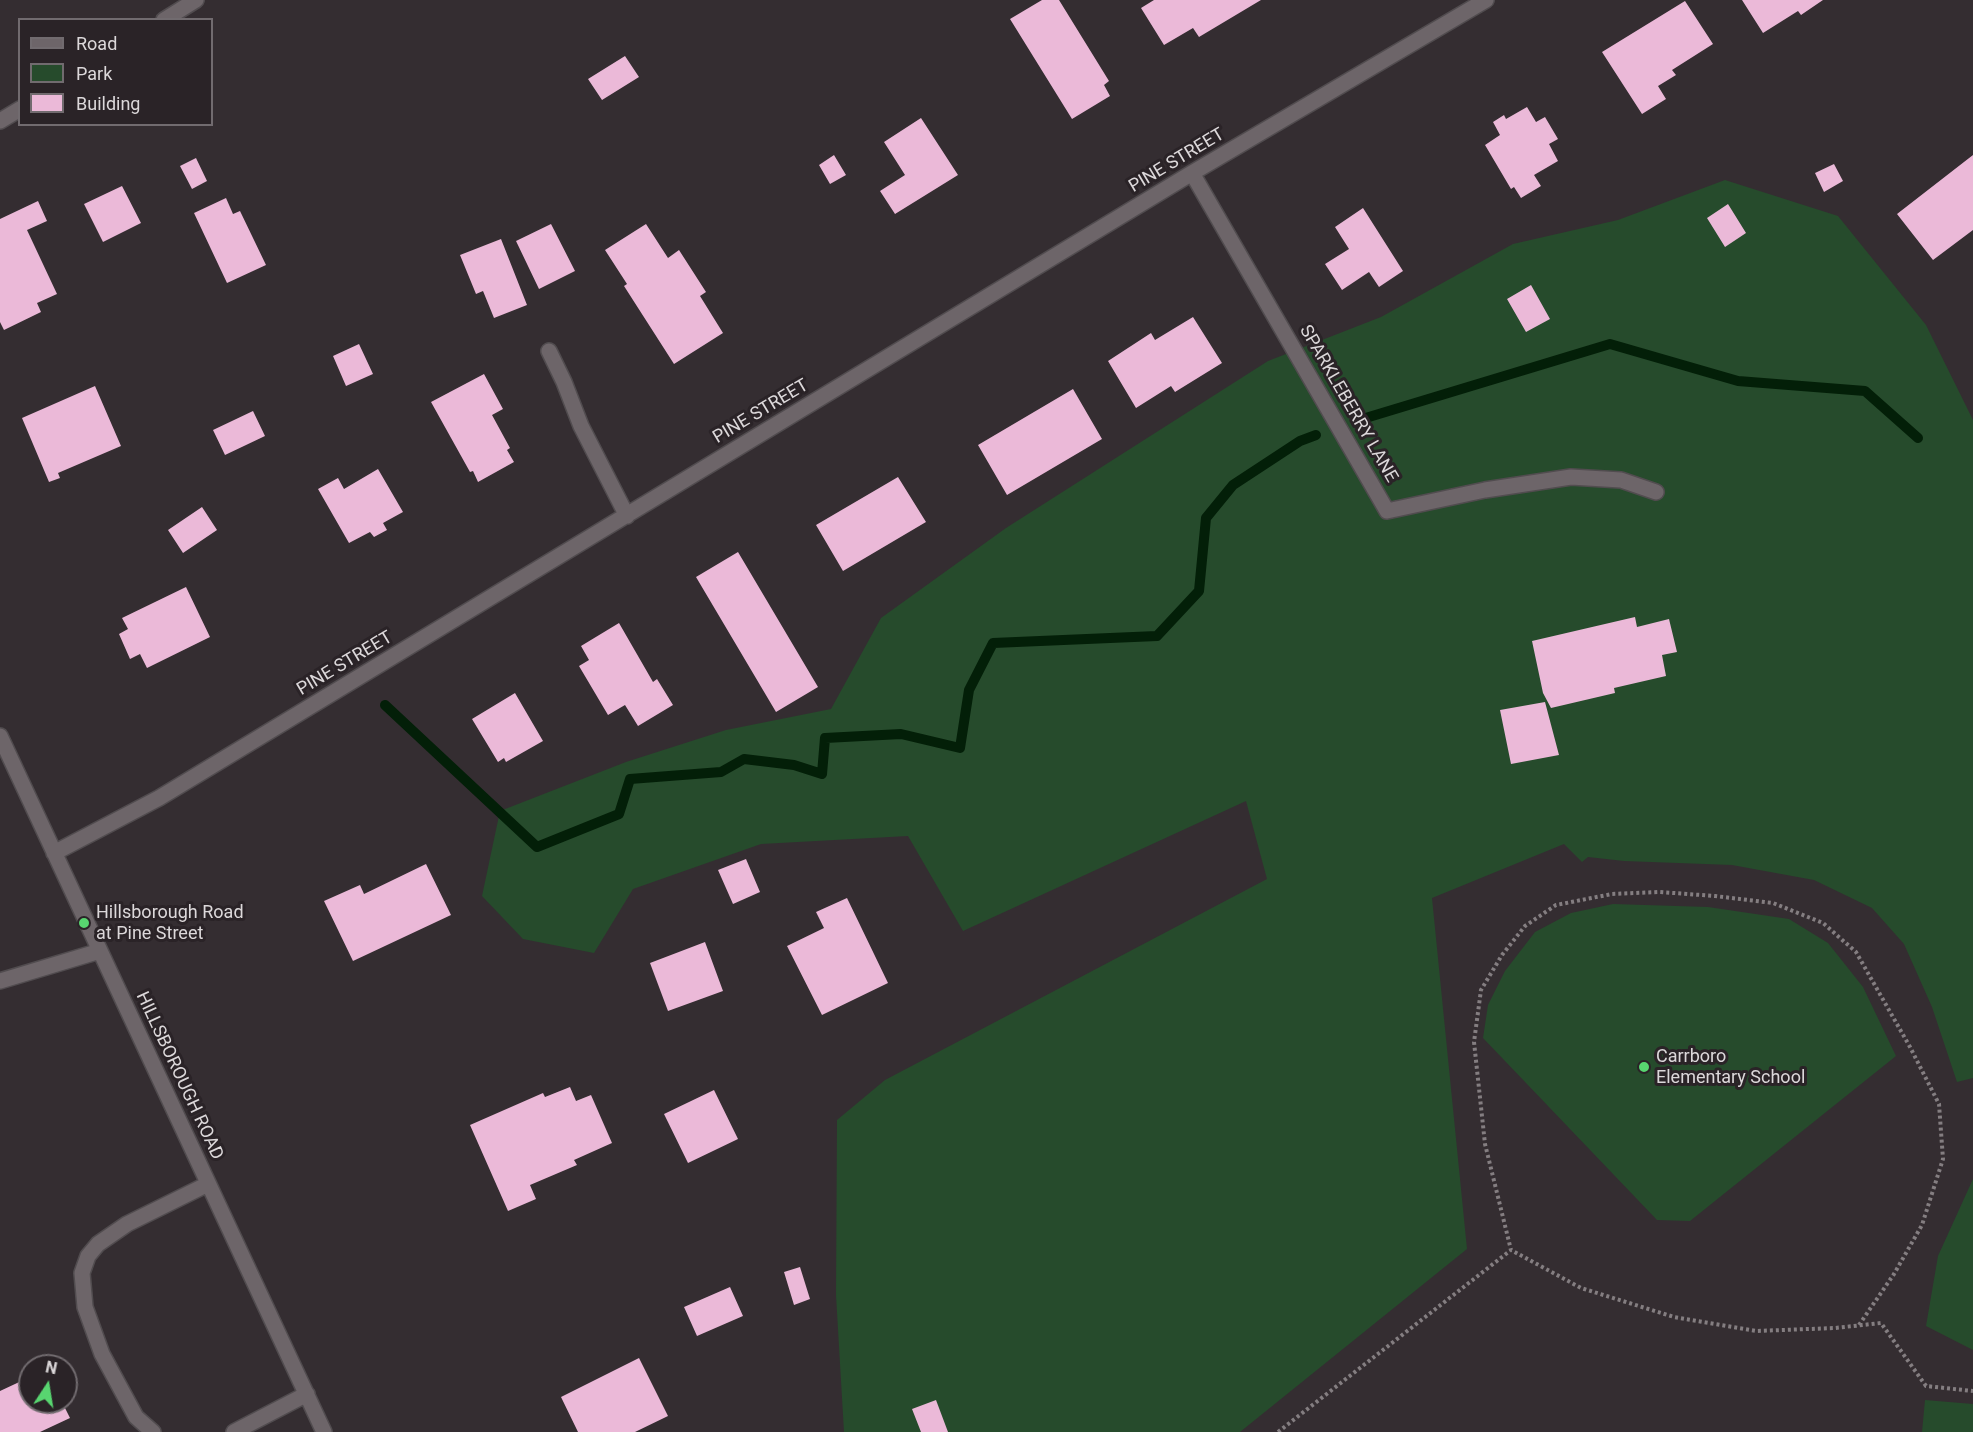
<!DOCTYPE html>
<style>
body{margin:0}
#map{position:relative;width:1973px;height:1432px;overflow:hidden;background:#342d31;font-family:Roboto,sans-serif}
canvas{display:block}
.legend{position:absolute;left:18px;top:18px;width:195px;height:108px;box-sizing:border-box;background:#2a2327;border:2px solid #716b6f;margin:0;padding:8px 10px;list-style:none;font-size:18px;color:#dcd8da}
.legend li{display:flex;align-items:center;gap:12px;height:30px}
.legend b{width:30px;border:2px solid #716b6f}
.north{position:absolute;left:18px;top:1354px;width:60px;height:60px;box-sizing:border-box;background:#2a2327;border:2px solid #716b6f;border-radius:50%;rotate:12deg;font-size:16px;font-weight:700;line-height:24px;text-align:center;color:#dcd8da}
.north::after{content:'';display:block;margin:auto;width:21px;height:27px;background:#58d570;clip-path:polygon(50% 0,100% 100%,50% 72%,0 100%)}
</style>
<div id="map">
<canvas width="1973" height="1432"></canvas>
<ul class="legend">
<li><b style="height:8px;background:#6d6569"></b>Road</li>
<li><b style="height:16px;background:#264b2c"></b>Park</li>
<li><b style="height:16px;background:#ebb9d8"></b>Building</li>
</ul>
<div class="north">N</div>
</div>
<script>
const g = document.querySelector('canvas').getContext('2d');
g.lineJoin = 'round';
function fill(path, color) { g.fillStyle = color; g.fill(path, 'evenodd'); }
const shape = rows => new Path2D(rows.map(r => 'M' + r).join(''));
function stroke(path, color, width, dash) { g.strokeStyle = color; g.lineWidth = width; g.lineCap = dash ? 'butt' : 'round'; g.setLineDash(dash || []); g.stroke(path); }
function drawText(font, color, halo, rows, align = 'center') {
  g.font = font + ' Roboto,sans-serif'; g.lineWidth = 6; g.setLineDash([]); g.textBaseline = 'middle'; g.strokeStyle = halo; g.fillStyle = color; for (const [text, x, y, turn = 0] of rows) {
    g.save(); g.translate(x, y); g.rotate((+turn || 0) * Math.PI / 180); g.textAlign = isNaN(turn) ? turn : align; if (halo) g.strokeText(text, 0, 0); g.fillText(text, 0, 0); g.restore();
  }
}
const green = shape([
 [1725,180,1838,216,1926,325,1973,420,1973,1078,1957,1082,1932,1007,1904,944,1872,908,1814,880,1732,865,1624,861,1588,857,1582,862,1564,844,1432,898,1467,1249,1240,1432,844,1432,836,1295,837,1120,885,1080,1267,879,1246,801,963,931,908,836,761,844,633,889,594,953,523,939,482,896,500,811,626,762,726,730,831,709,881,618,1006,528,1268,361,1381,317,1513,244,1618,220],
 [1613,904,1708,907,1789,919,1828,943,1863,987,1896,1056,1690,1221,1657,1220,1483,1038,1488,1005,1505,971,1535,932,1571,913],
 [1973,1179,1973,1350,1926,1326,1938,1256],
 [1925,1400,1973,1404,1973,1432,1922,1432]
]);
const stream = shape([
 [1359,420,1610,344,1738,381,1865,391,1918,438],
 [385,705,537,847,619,814,630,779,721,772,744,759,794,765,822,774,825,738,901,734,960,748,969,690,993,643,1157,636,1199,591,1206,518,1233,485,1300,441,1316,435]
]);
const building = shape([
 [1042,0,1059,0,1109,81,1104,85,1110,96,1072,119,1010,19],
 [1154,0,1261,0,1199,37,1193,28,1164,45,1141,8],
 [1742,0,1823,0,1801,15,1798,11,1763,33],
 [1685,1,1713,44,1672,70,1676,75,1658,86,1666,99,1642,114,1602,52],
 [625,56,639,77,602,100,588,79],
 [1527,107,1536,122,1545,117,1558,139,1549,144,1558,161,1534,175,1541,186,1521,198,1514,187,1511,189,1485,145,1500,135,1493,122,1504,115,1506,119],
 [921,118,958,175,895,214,880,191,905,175,884,142],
 [834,155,846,175,830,184,819,165],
 [1973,155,1973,230,1933,260,1897,214],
 [196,158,207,181,192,189,180,166],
 [1834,164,1843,181,1824,192,1815,173],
 [122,186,141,223,103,242,84,204],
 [226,198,233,214,240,211,266,265,227,283,194,213],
 [38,201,47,221,27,230,57,294,37,303,41,312,4,330,0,322,0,219],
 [1728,204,1746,233,1725,247,1707,218],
 [1363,208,1403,271,1379,287,1369,272,1342,290,1325,264,1349,249,1335,227],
 [551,224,575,271,539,289,516,241],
 [646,224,668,258,679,250,706,292,700,296,723,333,674,364,624,286,627,284,605,250],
 [501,239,527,305,494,318,483,291,476,294,460,255],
 [1531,285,1550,319,1526,332,1507,299],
 [1193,317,1222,363,1175,392,1171,386,1136,408,1108,361,1151,333,1155,340],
 [359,344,373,374,346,386,333,356],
 [484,374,503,409,492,415,510,448,507,450,514,462,478,482,473,471,470,472,431,402],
 [95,386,121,446,58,473,60,478,49,482,22,418],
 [1073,389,1102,439,1007,495,978,445],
 [253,411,265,436,225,455,213,430],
 [378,469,403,512,383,523,387,530,374,537,370,532,349,543,318,489,338,478,344,489],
 [898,477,926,522,843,571,816,525],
 [202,507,217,530,183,553,168,530],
 [738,552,818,687,776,712,696,577],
 [186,587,210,637,147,668,140,654,130,659,119,634,128,629,122,618],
 [1635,617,1637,627,1669,619,1677,652,1662,655,1666,676,1614,688,1615,693,1551,708,1543,693,1532,641],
 [619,623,653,682,657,679,673,705,638,726,625,705,608,715,579,666,589,660,581,646],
 [515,693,543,741,506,762,504,758,498,762,472,719],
 [1545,702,1559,755,1511,764,1500,710],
 [746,859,760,892,733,904,718,870],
 [426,864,451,915,353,961,324,901,360,885,364,894],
 [847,898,888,983,822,1015,787,946,824,928,816,912],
 [705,942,723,991,668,1011,650,963],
 [570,1087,576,1101,591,1095,612,1143,574,1160,577,1165,530,1185,536,1199,508,1211,470,1125,543,1093,545,1097],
 [714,1090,738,1139,688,1163,664,1114],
 [800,1267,810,1299,794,1305,784,1272],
 [730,1287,743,1316,697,1336,684,1307],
 [639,1358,668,1416,635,1432,578,1432,561,1397],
 [30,1377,30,1402,62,1402,70,1418,40,1432,0,1432,0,1391],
 [936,1400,948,1432,921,1432,912,1409]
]);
const path = shape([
 [1859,1325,1894,1274,1922,1225,1943,1159,1939,1104,1910,1047,1856,952,1823,923,1773,903,1715,896,1660,892,1612,894,1556,905,1525,926,1502,955,1481,990,1474,1042,1485,1144,1511,1250,1581,1288,1674,1317,1756,1331,1835,1328,1881,1323,1926,1386,1973,1391],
 [1278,1432,1511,1250]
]);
const minor = shape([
 [164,20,196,0],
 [0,121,20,109],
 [1192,173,1387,511,1485,490,1571,477,1621,480,1656,492],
 [549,351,564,382,581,426,627,516],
 [0,736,324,1432],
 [54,853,159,798,1192,173,1486,0],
 [0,981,100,951],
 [153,1432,136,1417,102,1354,85,1307,82,1273,88,1256,98,1244,127,1224,208,1184],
 [234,1432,307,1394]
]);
const markers = [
 [84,923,6,"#58d570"],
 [1644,1067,6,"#58d570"]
];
const streetNames = [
 ["PINE STREET",1177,161,-31],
 ["SPARKLEBERRY LANE",1348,404,60],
 ["PINE STREET",761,412,-31],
 ["PINE STREET",345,664,-31],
 ["HILLSBOROUGH ROAD",179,1076,65]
];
const poiNames = [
 ["Hillsborough Road",96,913],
 ["at Pine Street",96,934],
 ["Carrboro",1656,1057],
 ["Elementary School",1656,1078]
];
fill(green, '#264b2c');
stroke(stream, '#031f08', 10);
fill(building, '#ebb9d8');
stroke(minor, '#514c4f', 18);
stroke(path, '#847e81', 4, [3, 3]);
stroke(minor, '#6d6569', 15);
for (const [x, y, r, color] of markers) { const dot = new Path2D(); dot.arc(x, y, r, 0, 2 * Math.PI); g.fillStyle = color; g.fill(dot); stroke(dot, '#2a2327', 2); }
drawText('18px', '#dcd8da', '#2a2327', streetNames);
drawText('18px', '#dcd8da', '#2a2327', poiNames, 'left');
</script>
